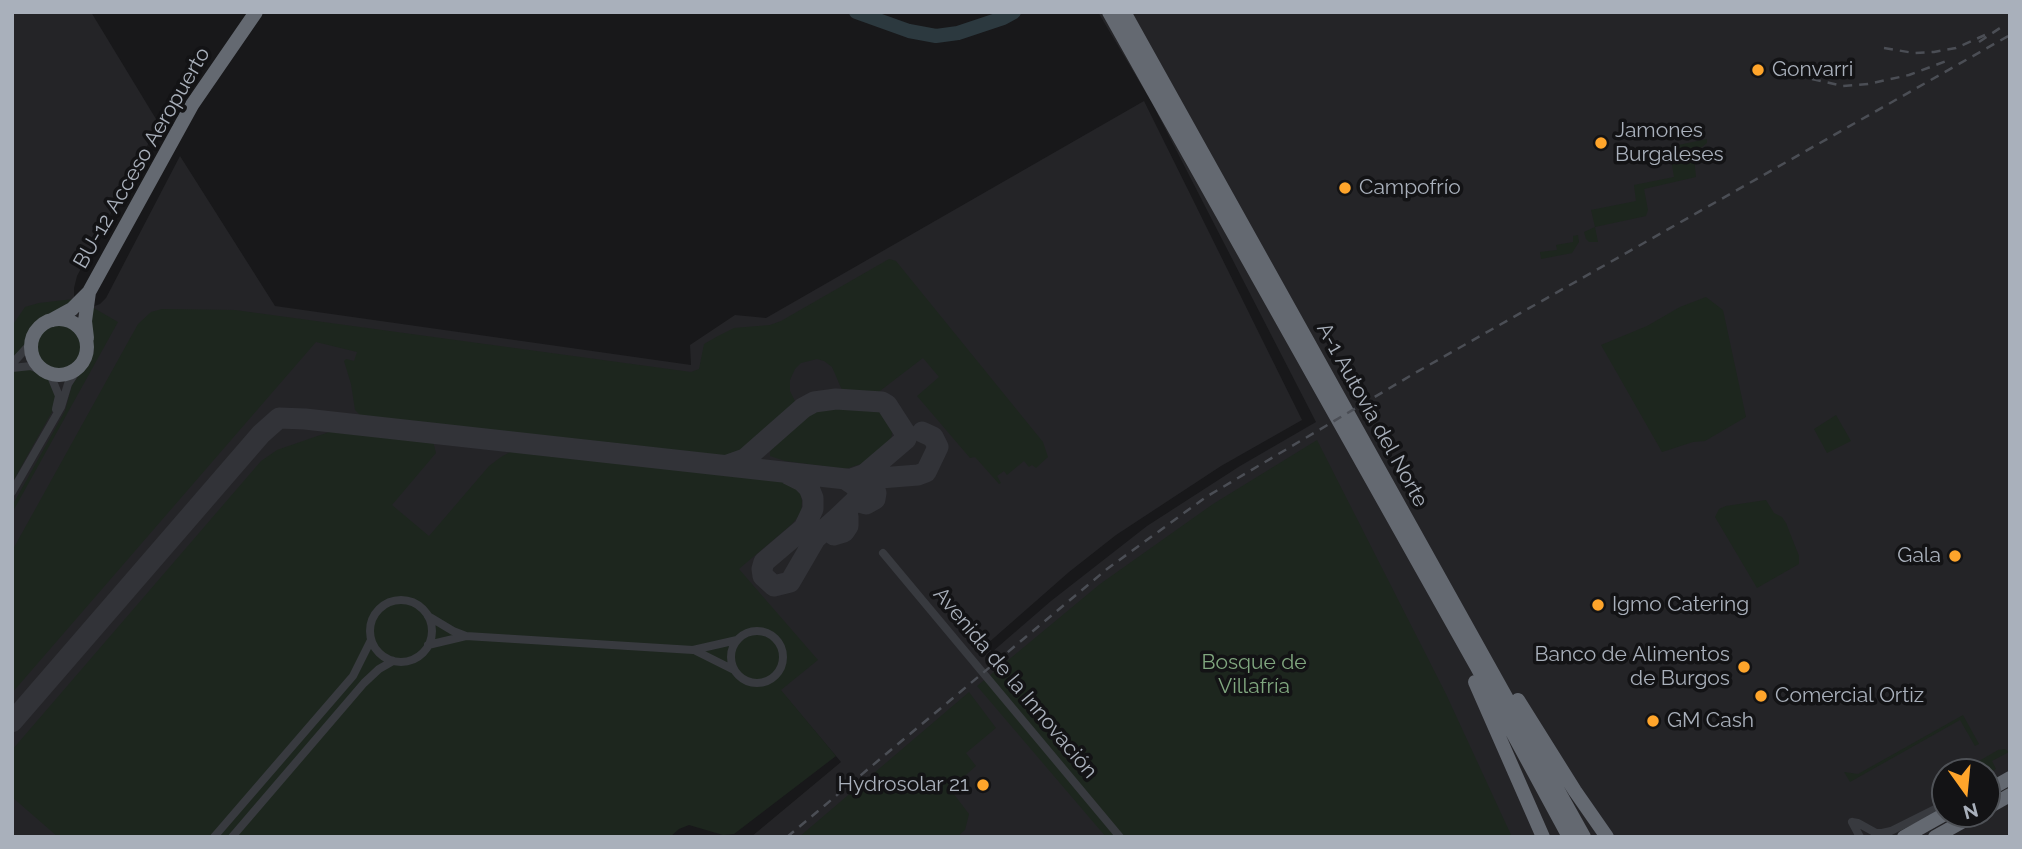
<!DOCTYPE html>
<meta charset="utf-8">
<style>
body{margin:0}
#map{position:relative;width:2022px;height:849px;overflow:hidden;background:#18181a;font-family:Raleway,sans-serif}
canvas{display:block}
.frame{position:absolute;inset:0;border:14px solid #a9b0bb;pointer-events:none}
.north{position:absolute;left:1931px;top:758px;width:70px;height:70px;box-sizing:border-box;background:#131315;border:2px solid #4f5257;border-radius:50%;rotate:165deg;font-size:19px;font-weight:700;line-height:28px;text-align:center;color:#a9b0bb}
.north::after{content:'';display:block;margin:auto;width:24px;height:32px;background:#ffa52b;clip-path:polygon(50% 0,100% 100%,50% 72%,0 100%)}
</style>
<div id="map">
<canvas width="2022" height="849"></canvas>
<div class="frame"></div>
<div class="north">N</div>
</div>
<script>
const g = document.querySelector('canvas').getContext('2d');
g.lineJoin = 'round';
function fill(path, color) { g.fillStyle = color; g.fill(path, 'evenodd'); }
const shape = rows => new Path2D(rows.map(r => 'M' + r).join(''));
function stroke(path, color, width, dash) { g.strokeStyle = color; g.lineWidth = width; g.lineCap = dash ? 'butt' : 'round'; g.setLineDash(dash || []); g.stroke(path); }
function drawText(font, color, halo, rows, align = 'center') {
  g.font = font + ' Raleway,sans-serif'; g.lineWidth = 7; g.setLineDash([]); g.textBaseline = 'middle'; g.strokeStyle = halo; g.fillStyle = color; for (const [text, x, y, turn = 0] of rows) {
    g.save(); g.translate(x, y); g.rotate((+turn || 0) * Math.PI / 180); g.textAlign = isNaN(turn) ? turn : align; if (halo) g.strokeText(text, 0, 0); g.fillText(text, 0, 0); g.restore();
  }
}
const built = shape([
 [12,12,91,12,159,124,77,276,74,288,74,299,92,307,100,304,106,298,180,156,275,306,691,365,690,345,735,315,766,318,1144,101,1302,420,1221,466,1116,535,1069,572,987,644,992,652,1051,601,1147,526,1240,466,1316,422,1152,103,1098,12,2010,12,2010,837,751,837,841,762,780,690,118,837,12,837],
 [1945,772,1987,772,1987,814,1945,814]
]);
const green = shape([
 [1707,139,1707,143,1697,151,1694,158,1696,177,1644,189,1648,210,1646,216,1595,227,1598,242,1589,242,1586,239,1584,232,1595,227,1591,210,1636,201,1634,185,1674,177,1669,147],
 [1578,235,1579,242,1572,253,1541,259,1540,252,1557,250,1556,245,1573,242,1573,236],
 [889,259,896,261,1043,442,1048,457,1036,468,1032,465,1029,467,1024,461,1007,475,1004,471,997,476,1001,483,999,484,975,457,970,458,917,396,939,377,923,358,876,394,860,394,842,390,832,367,824,361,817,359,801,363,795,369,790,380,790,391,795,401,793,407,738,454,728,456,360,415,355,410,351,384,344,361,346,359,354,361,357,352,316,342,12,693,12,551,138,324,151,312,162,309,235,310,691,372,699,369,704,344,718,336,734,328,770,325,781,321],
 [1706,297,1723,310,1746,417,1705,441,1693,442,1662,452,1601,345,1647,326,1680,307],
 [74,299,64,309,36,324,26,343,12,359,12,326,25,307,39,303],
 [92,307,118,322,12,513,12,506,65,411,72,385,91,359,94,351,90,329],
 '36 347a23 23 0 1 1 46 0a23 23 0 1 1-46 0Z',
 [16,370,34,370,51,381,57,397,53,410,12,483,12,373],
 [827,406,877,410,893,427,891,440,864,463,845,469,785,461,770,456,770,446,811,412],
 [1836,415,1851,441,1827,453,1814,429],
 [332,431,433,441,436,453,392,505,429,536,489,466,501,457,512,451,785,482,793,485,800,492,802,501,801,513,792,524,739,569,818,660,781,690,836,756,734,834,723,835,689,825,679,829,670,837,58,837,12,797,12,750,261,461,277,450],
 [1317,440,1446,694,1512,837,1106,837,977,686,1100,584,1213,504],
 [1766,500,1774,513,1782,517,1786,523,1799,556,1799,564,1757,588,1715,517,1719,509,1726,506],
 [969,692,996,728,966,753,976,766,950,789,969,814,965,830,957,837,799,837],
 [1963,715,1979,744,1975,746,1960,720,1850,782,1844,772,1858,774],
 [2005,749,2009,752,1992,761,1996,769,1987,774,1977,772,1981,770,1978,764,1979,761,1998,750]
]);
const river = shape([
 [856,12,909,31,936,36,958,33,1003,18,1014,12]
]);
const taxiway = shape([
 [728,465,745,459,803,408,814,402,836,399,882,402,887,405,907,436,906,439,865,474,854,478],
 [788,474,802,481,809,488,813,498,813,509,804,528,764,562,762,569,763,576,774,586,790,582,815,539,856,500,859,493,857,487,845,479],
 [848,516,848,526,844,532,834,535,826,528,856,501,866,504,875,499,876,493,874,487,868,482,857,481],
 [12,722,261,434,279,418,305,419,855,480,918,475,926,472,938,447,933,437,922,432]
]);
const street = shape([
 [12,364,31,343],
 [12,368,31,366,45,372],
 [50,374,59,396,56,409],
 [12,492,61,407,68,384,77,370],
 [883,553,1120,837],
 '370 631a31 31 0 1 1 62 0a31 31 0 1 1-62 0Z',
 [428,616,453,631,466,636,693,650,737,640],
 '731 657a26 26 0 1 1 52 0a26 26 0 1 1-52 0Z',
 [428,645,466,636],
 [696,651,734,670],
 [1852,822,1858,823,1876,833,1882,833,1891,831,1945,804],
 [1852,822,1860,837],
 [214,837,353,676,371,640],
 [232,837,364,683,379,669,393,661]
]);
const highway = shape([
 [1109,12,1477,667,1569,837],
 [1124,12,1584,837],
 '31 347a28 28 0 1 1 56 0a28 28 0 1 1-56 0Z',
 [52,320,72,309,89,292,192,105,256,12],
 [87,338,85,321,89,292],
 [1475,682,1543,837],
 [1518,700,1575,791,1607,837],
 [1987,791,2010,778],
 [1987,808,2010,795],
 [1904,837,1945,814],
 [1935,837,1976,814]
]);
const rail = shape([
 [1979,42,2003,26],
 [1884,48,1914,53,1934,52,1956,48,1985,35],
 [1812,79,1843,86,1868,84,1909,75,1949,60],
 [787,837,1107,569,1206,497,1415,373,2010,35]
]);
const markers = [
 [1758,70,7,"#ffa52b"],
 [1601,143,7,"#ffa52b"],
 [1345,188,7,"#ffa52b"],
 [1955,556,7,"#ffa52b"],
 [1598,605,7,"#ffa52b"],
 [1744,667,7,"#ffa52b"],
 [1761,696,7,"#ffa52b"],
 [1653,721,7,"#ffa52b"],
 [983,785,7,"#ffa52b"]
];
const poiNames = [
 ["Gonvarri",1772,70],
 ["Jamones",1615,131],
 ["Burgaleses",1615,155],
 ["Campofrío",1359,188],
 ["Gala",1941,556,"right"],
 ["Igmo Catering",1612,605],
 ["Banco de Alimentos",1730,655,"right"],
 ["de Burgos",1730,679,"right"],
 ["Comercial Ortiz",1775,696],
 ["GM Cash",1667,721],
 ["Hydrosolar 21",969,785,"right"]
];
const streetNames = [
 ["BU-12 Acceso Aeropuerto",142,158,-60],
 ["A-1 Autovía del Norte",1372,415,61],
 ["Avenida de la Innovación",1015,683,50]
];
const parkNames = [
 ["Bosque de",1254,663],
 ["Villafría",1254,687]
];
fill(built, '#242427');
fill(green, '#1d261e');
stroke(river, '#2c393f', 14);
stroke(taxiway, '#323338', 21);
stroke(street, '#383a3f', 8);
stroke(highway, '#646971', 14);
stroke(rail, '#4b4e55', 2.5, [9, 7]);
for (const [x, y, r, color] of markers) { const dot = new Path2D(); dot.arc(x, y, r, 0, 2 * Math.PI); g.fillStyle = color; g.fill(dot); stroke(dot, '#131315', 2.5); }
drawText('21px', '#a9b0bb', '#131315', poiNames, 'left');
drawText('21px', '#a9b0bb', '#131315', streetNames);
drawText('21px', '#80a77f', '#131315', parkNames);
</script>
